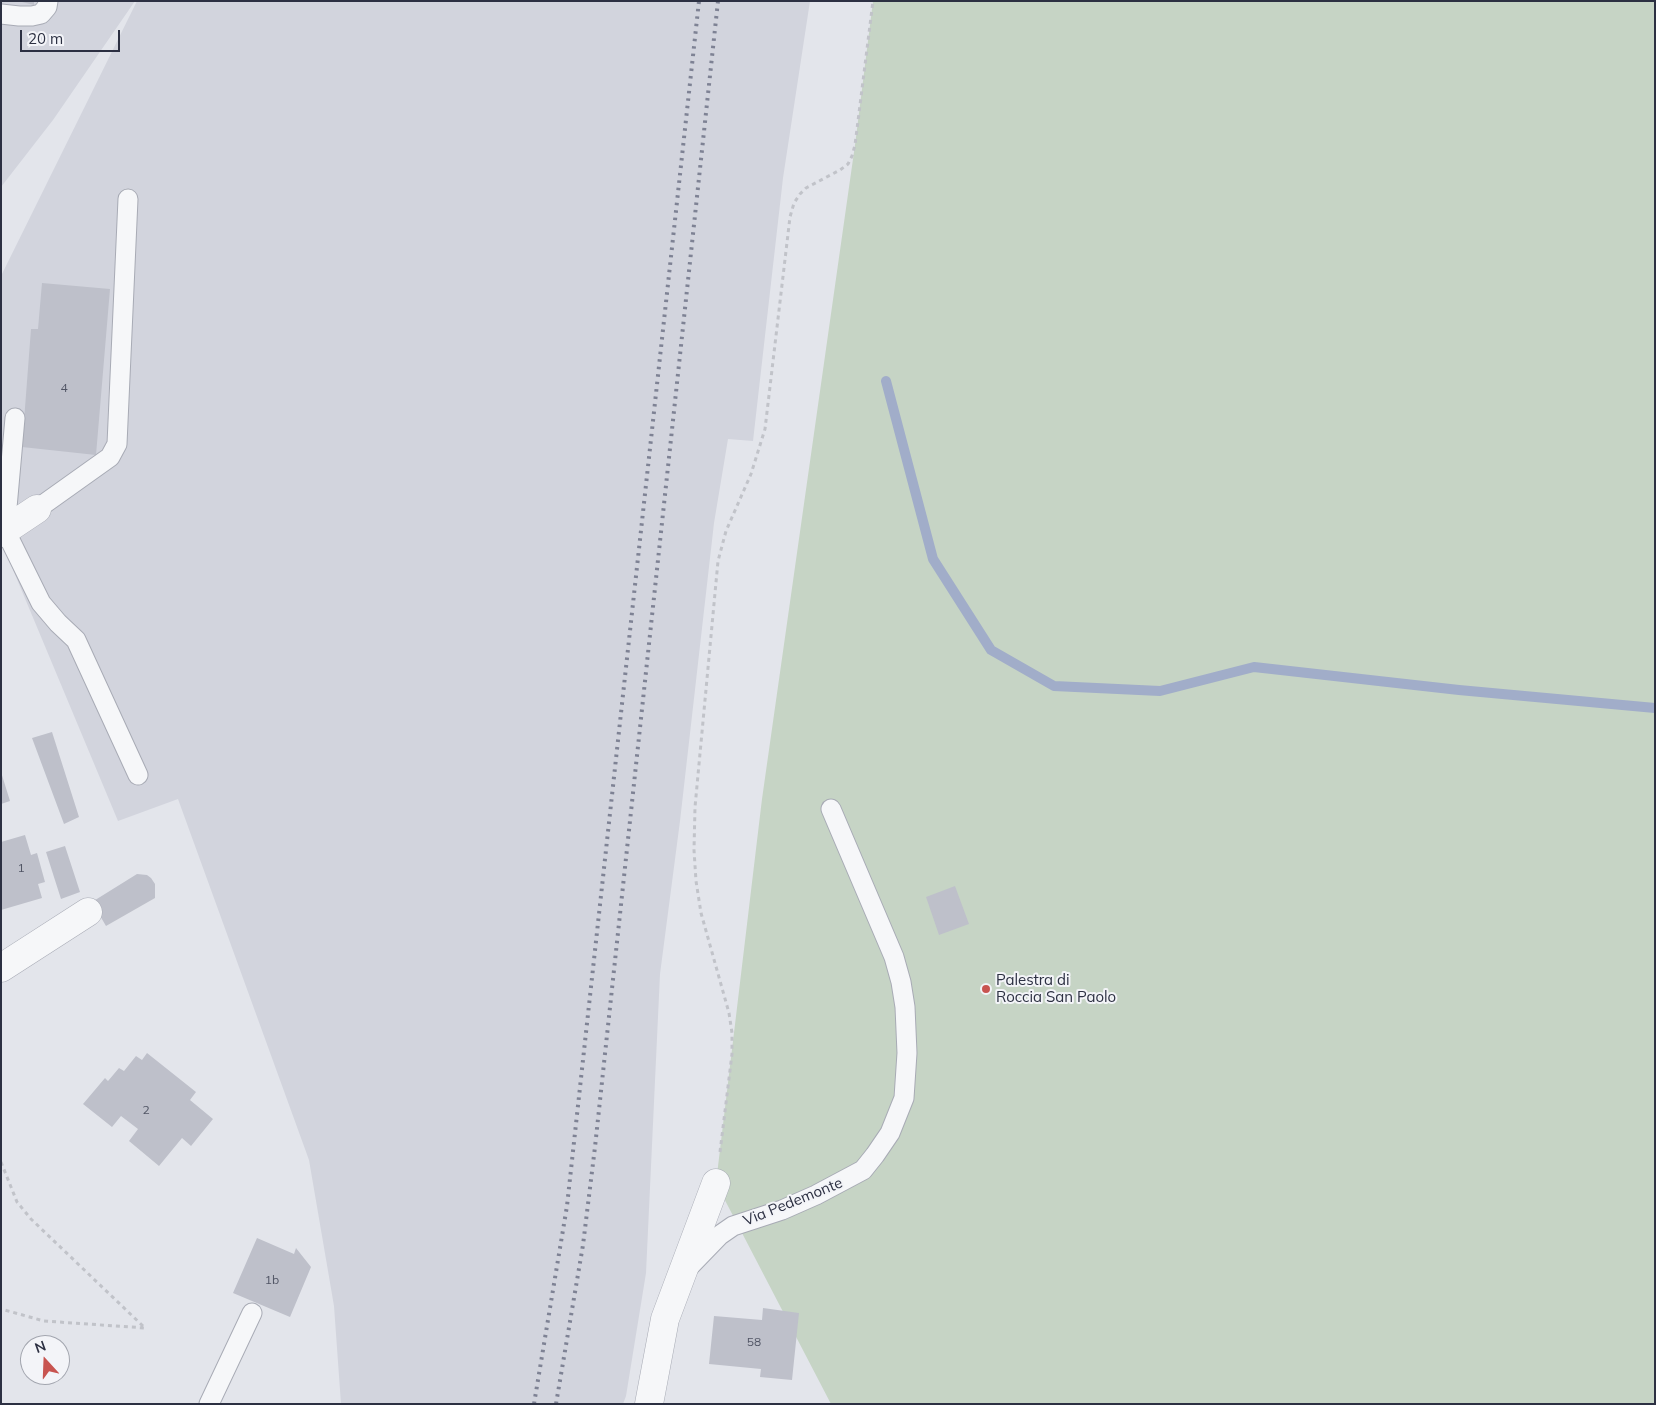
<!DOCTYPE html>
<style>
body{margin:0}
#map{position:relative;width:1656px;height:1405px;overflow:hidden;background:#e3e5eb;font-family:Mulish,sans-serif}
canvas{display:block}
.frame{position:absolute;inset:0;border:2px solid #2c3042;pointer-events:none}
.north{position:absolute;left:20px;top:1335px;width:50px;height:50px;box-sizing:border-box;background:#f3f4f8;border:1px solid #a3a6af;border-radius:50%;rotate:340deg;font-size:14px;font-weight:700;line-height:20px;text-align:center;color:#2c3042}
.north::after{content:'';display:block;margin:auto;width:18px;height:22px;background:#c85450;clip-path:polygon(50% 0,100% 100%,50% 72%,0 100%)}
.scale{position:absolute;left:20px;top:30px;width:100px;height:22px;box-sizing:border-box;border:2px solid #2c3042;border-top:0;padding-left:6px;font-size:15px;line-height:18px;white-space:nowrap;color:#2c3042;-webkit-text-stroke:4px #f3f4f8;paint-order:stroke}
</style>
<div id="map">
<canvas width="1656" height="1405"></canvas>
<div class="frame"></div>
<div class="north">N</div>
<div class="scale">20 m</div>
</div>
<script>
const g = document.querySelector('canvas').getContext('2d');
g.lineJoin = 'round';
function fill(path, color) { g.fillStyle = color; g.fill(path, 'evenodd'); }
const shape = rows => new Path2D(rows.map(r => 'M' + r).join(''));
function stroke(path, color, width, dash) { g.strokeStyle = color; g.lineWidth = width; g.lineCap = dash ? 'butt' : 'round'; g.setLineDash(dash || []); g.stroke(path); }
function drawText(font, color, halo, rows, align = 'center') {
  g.font = font + ' Mulish,sans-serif'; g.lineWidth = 4; g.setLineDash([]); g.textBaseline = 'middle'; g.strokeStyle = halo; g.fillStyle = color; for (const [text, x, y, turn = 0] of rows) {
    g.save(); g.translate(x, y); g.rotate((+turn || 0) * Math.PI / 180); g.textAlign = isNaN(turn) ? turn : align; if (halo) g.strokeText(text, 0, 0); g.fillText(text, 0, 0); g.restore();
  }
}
const built = shape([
 [1,1,135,1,53,120,1,187],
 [137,1,810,1,783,178,753,441,728,439,714,523,680,821,660,974,646,1273,626,1396,623,1404,341,1404,334,1306,309,1160,178,799,118,821,1,541,1,276]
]);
const green = shape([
 [873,1,1655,1,1655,1404,831,1404,716,1183,762,799,855,145]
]);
const stream = shape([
 [886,381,933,559,991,650,1054,686,1160,691,1254,667,1459,690,1655,708]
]);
const building = shape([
 [18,1,34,1,34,5],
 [42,283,110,289,96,455,22,447,31,329,38,329],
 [52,732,79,817,64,824,32,738],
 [1,772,10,801,1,804],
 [25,835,31,855,37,853,45,882,38,884,42,898,1,910,1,842],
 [65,846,80,892,61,899,46,852],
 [137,874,147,875,151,878,155,884,155,898,106,926,92,902],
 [955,886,969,924,939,935,926,897],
 [147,1053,196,1092,190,1100,213,1119,191,1146,182,1138,159,1166,129,1141,138,1129,121,1116,112,1127,83,1104,105,1078,108,1081,119,1068,124,1071,136,1056,142,1060],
 [257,1238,294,1254,296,1248,311,1267,290,1317,233,1293],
 [763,1308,799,1313,792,1380,760,1377,761,1369,709,1364,714,1316,762,1320]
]);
const path = shape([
 [720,1152,732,1054,732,1033,729,1013,701,913,696,881,694,850,695,807,718,561,726,531,751,474,765,429,790,217,794,203,800,194,806,188,840,170,848,164,852,156,855,145,873,1],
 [1,1162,17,1202,31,1219,145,1328,44,1321,1,1309]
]);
const lane = shape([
 [1,14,19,16,32,16,41,14,47,7,48,1],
 [15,418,5,530,41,603,58,623,76,640,138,775],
 [37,509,110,457,117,444,128,199],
 [689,1267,720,1235,733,1226,782,1210,816,1195,863,1170,875,1155,890,1133,904,1098,907,1053,905,1007,901,982,894,957,831,809],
 [209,1404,252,1313]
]);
const street = shape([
 [1,533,37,509],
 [1,968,88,912],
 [649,1404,665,1319,716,1183]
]);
const rail = shape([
 [534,1404,567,1206,699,1],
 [556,1404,583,1245,595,1147,718,1]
]);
const markers = [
 [986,989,5,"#c85450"]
];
const numberNames = [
 ["4",64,388],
 ["1",21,868],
 ["2",146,1110],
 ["1b",272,1280],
 ["58",754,1342]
];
const poiNames = [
 ["Palestra di",996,980],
 ["Roccia San Paolo",996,997]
];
const streetNames = [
 ["Via Pedemonte",793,1202,-22]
];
fill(built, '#d2d4dd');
fill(green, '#c6d4c5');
stroke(stream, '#a1adc9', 10);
fill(building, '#bec0ca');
stroke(lane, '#a8abb5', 21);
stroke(street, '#a8abb5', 29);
stroke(path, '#c1c3c9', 3, [4, 4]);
stroke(lane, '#f6f7f9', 19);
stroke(street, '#f6f7f9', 28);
stroke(rail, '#7e8294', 4, [2.5, 5]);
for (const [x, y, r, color] of markers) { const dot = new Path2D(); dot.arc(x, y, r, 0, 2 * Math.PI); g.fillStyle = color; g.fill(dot); stroke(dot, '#f3f4f8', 2); }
drawText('12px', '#505464', null, numberNames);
drawText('15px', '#2c3042', '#f3f4f8', poiNames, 'left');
drawText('15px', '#2c3042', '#f3f4f8', streetNames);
</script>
